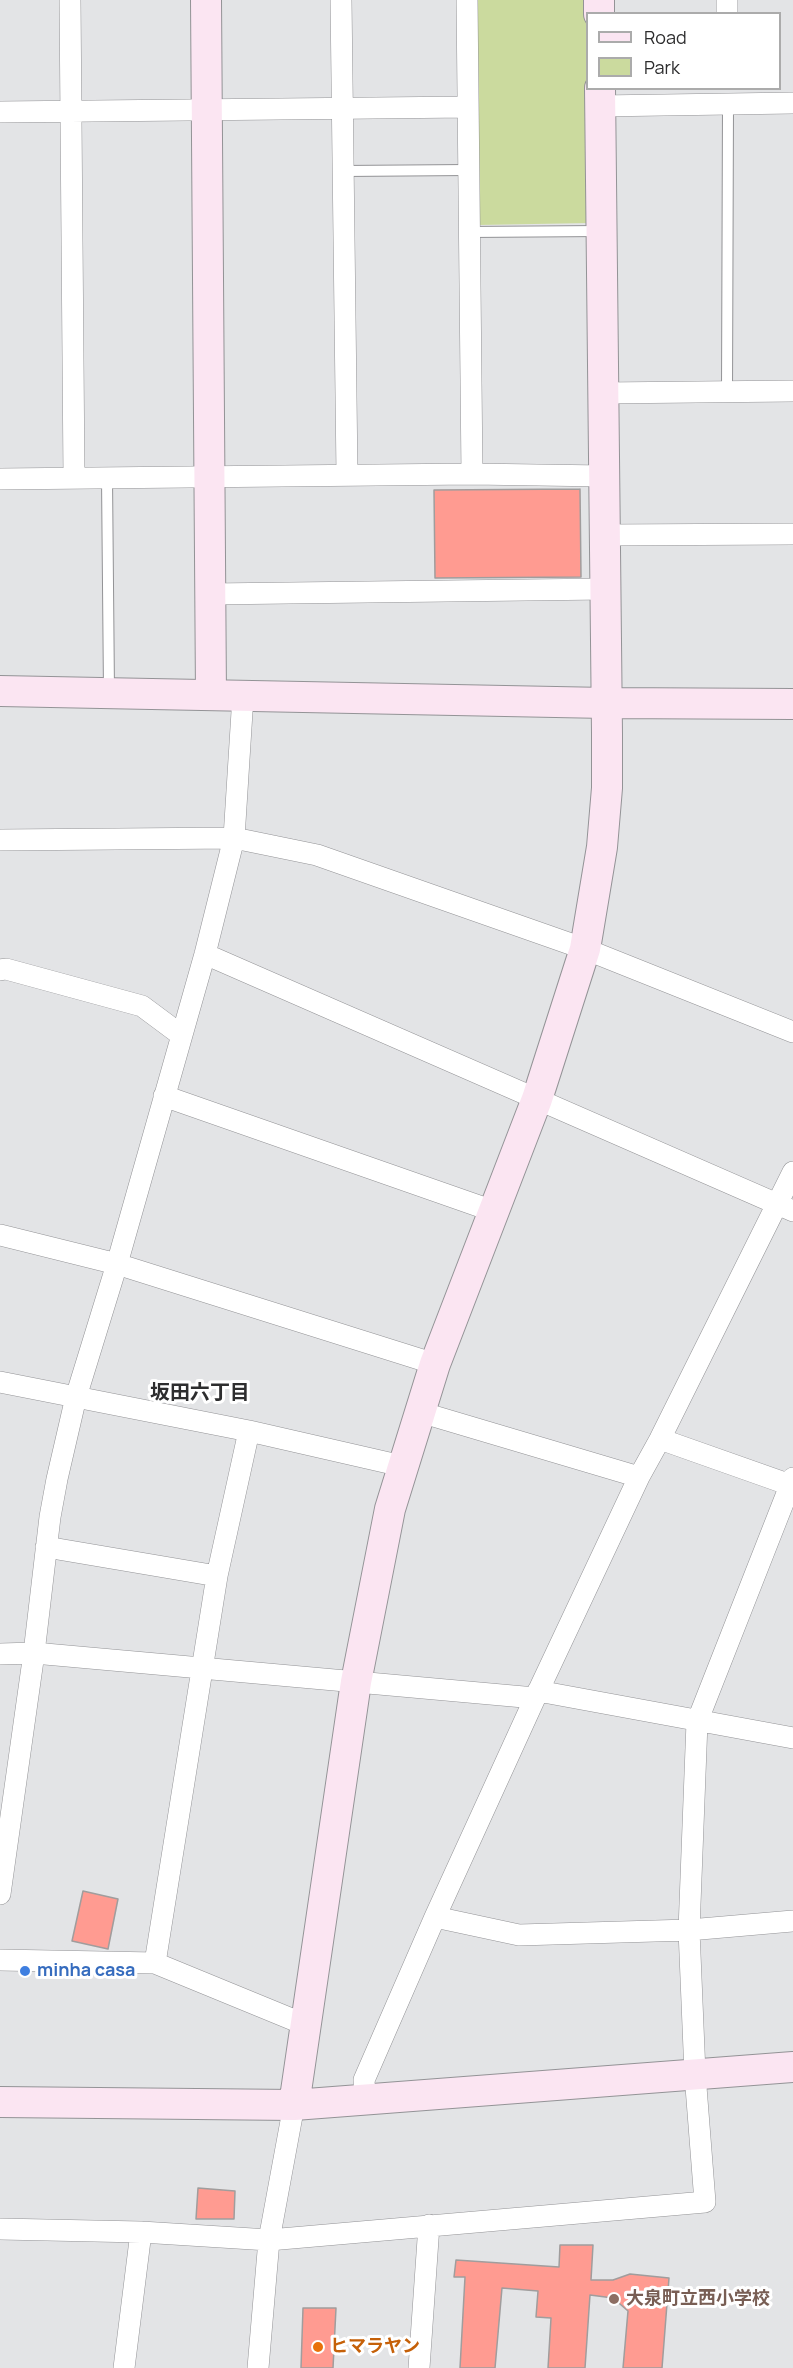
<!DOCTYPE html>
<meta charset="utf-8">
<style>
body{margin:0}
#map{position:relative;width:793px;height:2368px;overflow:hidden;background:#e3e4e6;font-family:Manrope,sans-serif}
canvas{display:block}
.legend{position:absolute;left:586px;top:12px;width:195px;height:78px;box-sizing:border-box;background:#fff;border:2px solid #ababab;margin:0;padding:8px 10px;list-style:none;font-size:18px;color:#2d2d2e}
.legend li{display:flex;align-items:center;gap:12px;height:30px}
.legend b{width:30px;border:2px solid #ababab}
</style>
<div id="map">
<canvas width="793" height="2368"></canvas>
<ul class="legend">
<li><b style="height:8px;background:#fbe5f2"></b>Road</li>
<li><b style="height:16px;background:#cbda9e"></b>Park</li>
</ul>
</div>
<script>
const g = document.querySelector('canvas').getContext('2d');
g.lineJoin = 'round';
function fill(path, color) { g.fillStyle = color; g.fill(path, 'evenodd'); }
const shape = rows => new Path2D(rows.map(r => 'M' + r).join(''));
function stroke(path, color, width, dash) { g.strokeStyle = color; g.lineWidth = width; g.lineCap = dash ? 'butt' : 'round'; g.setLineDash(dash || []); g.stroke(path); }
function drawText(font, color, halo, rows, align = 'center') {
  g.font = font + ' Manrope,"Noto Sans JP",sans-serif'; g.lineWidth = 6; g.setLineDash([]); g.textBaseline = 'middle'; g.strokeStyle = halo; g.fillStyle = color; for (const [text, x, y, turn = 0] of rows) {
    g.save(); g.translate(x, y); g.rotate((+turn || 0) * Math.PI / 180); g.textAlign = isNaN(turn) ? turn : align; if (halo) g.strokeText(text, 0, 0); g.fillText(text, 0, 0); g.restore();
  }
}
const green = shape([
 [474,0,586,0,590,223,478,225]
]);
const building = shape([
 [580,489,581,577,435,578,434,490,580,489],
 [83,1891,118,1899,108,1949,72,1941,83,1891],
 [198,2188,235,2191,234,2219,196,2219,198,2188],
 [560,2245,593,2245,591,2280,613,2280,630,2274,669,2278,662,2368,623,2368,628,2311,613,2298,590,2295,585,2368,548,2368,551,2318,536,2317,538,2291,502,2288,495,2368,460,2368,465,2277,454,2277,456,2260,559,2267,560,2245],
 [303,2308,336,2308,333,2368,301,2368,303,2308]
]);
const lane = shape([
 [343,171,468,170],
 [469,232,601,231],
 [727,392,728,105],
 [107,478,109,692]
]);
const street = shape([
 [70,0,74,477],
 [341,0,347,474],
 [467,0,472,474],
 [727,0,727,14],
 [600,106,793,103],
 [0,112,468,107],
 [603,393,793,391],
 [0,479,472,474,604,476],
 [606,535,793,534],
 [211,594,605,589],
 [0,840,234,838,317,855,585,949,793,1032],
 [205,954,793,1211],
 [0,970,6,969,142,1006,181,1035],
 [164,1096,493,1211],
 [0,1235,117,1264,435,1364],
 [0,1382,249,1431,402,1466],
 [420,1412,639,1477],
 [660,1439,793,1486],
 [46,1547,217,1576],
 [0,1654,34,1653,535,1698],
 [538,1691,793,1738],
 [0,1894,34,1653,50,1517,57,1479,76,1397,117,1264,205,954,234,838,243,696],
 [435,1917,519,1935,689,1930,793,1921],
 [0,1960,155,1963,306,2025],
 [155,1963,217,1576,249,1431],
 [365,2100,364,2080,435,1917,535,1698,639,1477,660,1439,793,1172],
 [0,2229,141,2232,269,2240,705,2202,695,2074,689,1930,697,1722,793,1478],
 [124,2368,141,2232],
 [258,2368,269,2240,294,2105],
 [419,2368,429,2225]
]);
const secondary = shape([
 [206,0,211,695],
 [599,0,599,14],
 [0,691,606,703,793,704],
 [0,2102,294,2105,793,2067],
 [294,2105,356,1682,390,1509,435,1364,537,1099,585,949,602,847,607,788,607,733,600,88]
]);
const markers = [
 [25,1971,6,"#3f7fe0"],
 [614,2299,6,"#8d6e63"],
 [318,2347,6,"#e8710a"]
];
const shopNames = [
 ["minha casa",37,1971]
];
const educationNames = [
 ["大泉町立西小学校",626,2299]
];
const foodNames = [
 ["ヒマラヤン",330,2347]
];
const neighbourhoodNames = [
 ["坂田六丁目",200,1393]
];
fill(green, '#cbda9e');
fill(building, '#ff9b91');
stroke(building, '#a09d9d', 1.5);
stroke(lane, '#939396', 12);
stroke(street, '#939396', 22);
stroke(secondary, '#939396', 32);
stroke(lane, '#fff', 10);
stroke(street, '#fff', 21);
stroke(secondary, '#fbe5f2', 30);
for (const [x, y, r, color] of markers) { const dot = new Path2D(); dot.arc(x, y, r, 0, 2 * Math.PI); g.fillStyle = color; g.fill(dot); stroke(dot, '#fff', 2); }
drawText('bold 18px', '#366cbe', '#fff', shopNames, 'left');
drawText('bold 18px', '#785e54', '#fff', educationNames, 'left');
drawText('bold 18px', '#c56008', '#fff', foodNames, 'left');
drawText('bold 20px', '#2d2d2e', '#fff', neighbourhoodNames);
</script>
